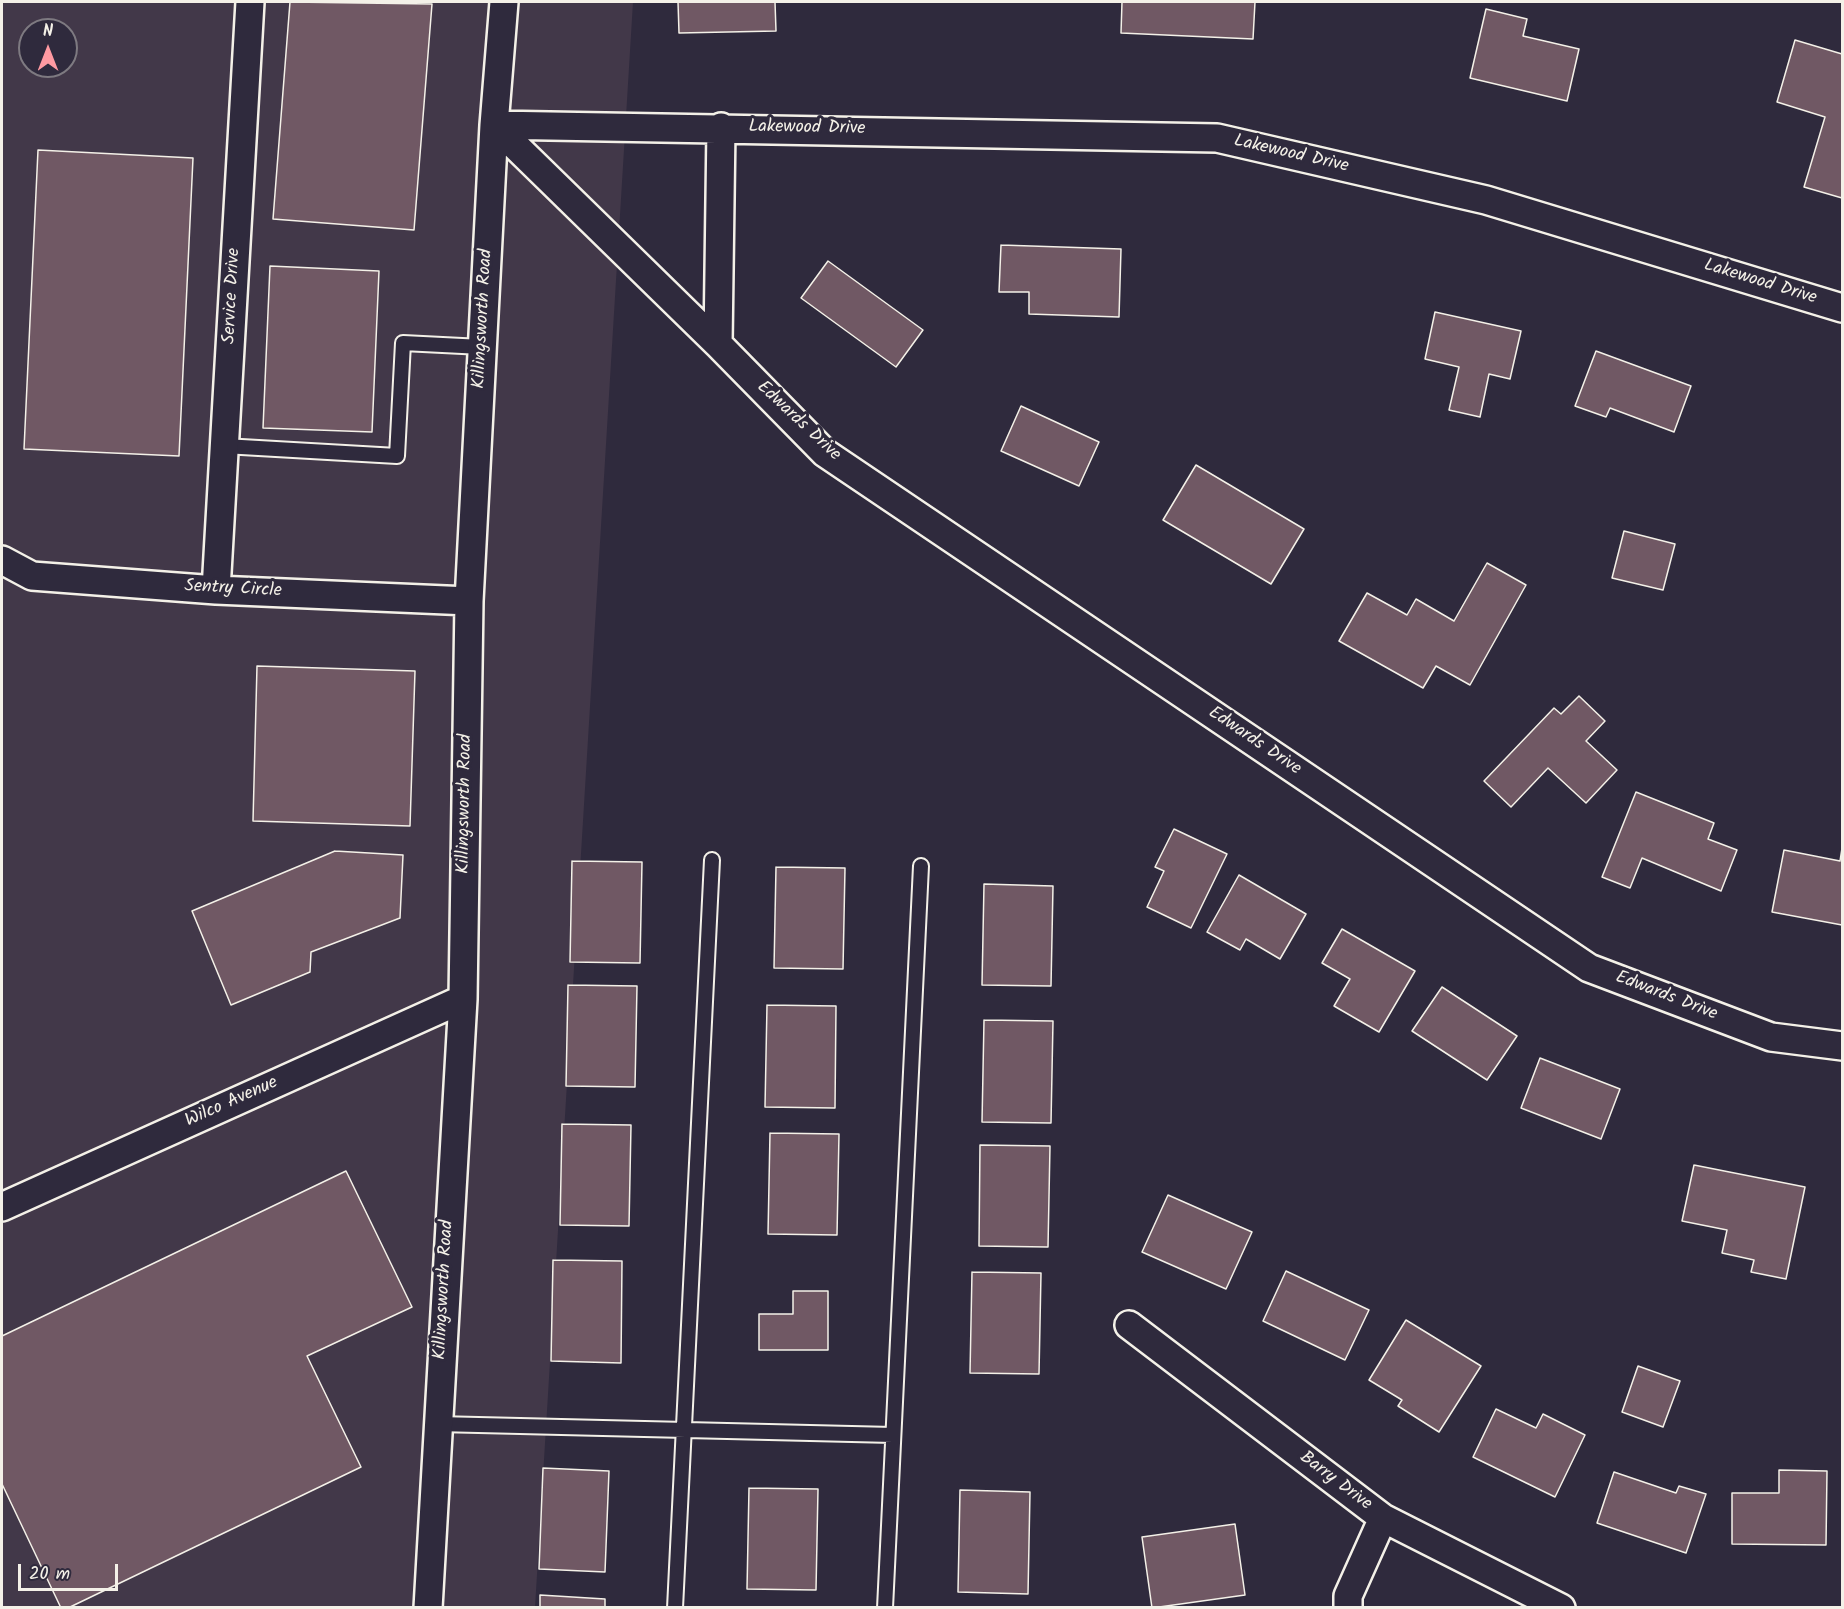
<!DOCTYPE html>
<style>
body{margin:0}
#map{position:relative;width:1844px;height:1609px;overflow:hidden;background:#2f2a3d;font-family:Kalam,sans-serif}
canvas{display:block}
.frame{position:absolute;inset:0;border:3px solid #f4f1e8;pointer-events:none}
.north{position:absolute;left:18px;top:18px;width:60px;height:60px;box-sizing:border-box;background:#2f2a3d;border:2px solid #7e7a81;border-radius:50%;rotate:0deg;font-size:16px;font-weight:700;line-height:24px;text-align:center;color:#f4f1e8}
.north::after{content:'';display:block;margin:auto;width:21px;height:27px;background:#ff9aa2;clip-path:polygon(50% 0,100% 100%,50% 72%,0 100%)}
.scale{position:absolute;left:18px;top:1564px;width:100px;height:27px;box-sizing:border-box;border:3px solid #f4f1e8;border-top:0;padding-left:8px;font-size:18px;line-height:21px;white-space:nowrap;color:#f4f1e8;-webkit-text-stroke:4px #2f2a3d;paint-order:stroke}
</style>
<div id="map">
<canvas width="1844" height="1609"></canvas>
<div class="frame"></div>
<div class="north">N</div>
<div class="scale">20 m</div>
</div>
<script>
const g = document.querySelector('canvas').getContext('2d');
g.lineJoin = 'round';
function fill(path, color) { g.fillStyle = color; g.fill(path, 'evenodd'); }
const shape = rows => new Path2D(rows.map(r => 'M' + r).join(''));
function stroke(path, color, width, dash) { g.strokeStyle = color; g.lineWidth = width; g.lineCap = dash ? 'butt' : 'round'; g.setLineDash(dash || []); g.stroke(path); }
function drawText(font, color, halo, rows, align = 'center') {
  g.font = font + ' Kalam,sans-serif'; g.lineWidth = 6; g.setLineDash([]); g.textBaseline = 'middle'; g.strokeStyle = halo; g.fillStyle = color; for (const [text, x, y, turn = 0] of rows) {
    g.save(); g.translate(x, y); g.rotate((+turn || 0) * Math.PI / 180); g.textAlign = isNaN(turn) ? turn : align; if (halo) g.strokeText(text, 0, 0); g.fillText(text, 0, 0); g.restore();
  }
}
const built = shape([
 [2,2,633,2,535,1607,2,1608],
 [30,30,66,30,66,66,30,66]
]);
const building = shape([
 [290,2,432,4,414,230,273,219,290,2],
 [678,2,775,2,776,31,679,33,678,2],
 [1122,2,1255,2,1253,39,1121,33,1122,2],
 [1486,9,1527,19,1523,36,1579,49,1567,101,1470,78,1486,9],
 [1795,40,1842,54,1842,198,1804,187,1825,117,1777,102,1795,40],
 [38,150,193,158,179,456,24,449,38,150],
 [1001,245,1121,249,1119,317,1029,314,1029,292,999,292,1001,245],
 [828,261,923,330,896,367,801,298,828,261],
 [270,266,379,271,372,432,263,428,270,266],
 [1435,312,1521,331,1510,379,1489,374,1480,417,1449,410,1459,367,1425,359,1435,312],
 [1596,351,1691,386,1674,432,1610,408,1606,417,1575,406,1596,351],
 [1021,406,1099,442,1079,486,1001,451,1021,406],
 [1196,465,1304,529,1271,584,1163,520,1196,465],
 [1624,531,1675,544,1663,590,1612,578,1624,531],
 [1487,563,1526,585,1470,685,1436,666,1423,688,1339,641,1367,593,1407,615,1416,599,1454,621,1487,563],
 [257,666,415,671,410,826,253,821,257,666],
 [1579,696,1605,721,1586,741,1617,770,1586,803,1548,768,1511,807,1484,781,1554,708,1561,714,1579,696],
 [1636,792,1714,823,1708,839,1737,850,1721,891,1642,858,1630,888,1602,877,1636,792],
 [1174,829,1227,854,1191,928,1147,907,1164,871,1155,867,1174,829],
 [1842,848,1842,925,1772,912,1784,850,1840,861,1842,848],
 [335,851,403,855,400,918,311,952,310,972,231,1005,192,911,335,851],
 [572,861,642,862,640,963,570,962,572,861],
 [776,867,845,868,843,969,774,968,776,867],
 [1239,875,1306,914,1280,959,1246,939,1240,950,1207,932,1239,875],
 [984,884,1053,886,1051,986,982,985,984,884],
 [1342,929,1415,971,1379,1032,1334,1006,1350,979,1322,963,1342,929],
 [568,985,637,986,635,1087,566,1086,568,985],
 [1442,987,1517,1036,1487,1080,1412,1031,1442,987],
 [767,1005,836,1006,835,1108,765,1107,767,1005],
 [984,1020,1053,1021,1051,1123,982,1122,984,1020],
 [1540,1058,1620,1089,1601,1139,1521,1108,1540,1058],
 [562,1124,631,1125,629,1226,560,1225,562,1124],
 [770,1133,839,1134,837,1235,768,1234,770,1133],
 [980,1145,1050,1146,1048,1247,979,1246,980,1145],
 [1694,1165,1805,1187,1786,1279,1751,1272,1754,1260,1722,1253,1727,1230,1682,1221,1694,1165],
 [346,1171,412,1307,307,1356,361,1467,68,1608,61,1608,2,1484,2,1336,346,1171],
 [1168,1195,1252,1232,1226,1289,1142,1252,1168,1195],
 [553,1260,622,1261,621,1363,551,1361,553,1260],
 [1286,1271,1369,1310,1345,1360,1263,1321,1286,1271],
 [972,1272,1041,1273,1039,1374,970,1373,972,1272],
 [793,1291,828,1291,828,1350,759,1350,759,1314,793,1314,793,1291],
 [1406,1320,1481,1366,1439,1432,1398,1406,1402,1400,1369,1380,1406,1320],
 [1638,1366,1680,1381,1663,1427,1622,1412,1638,1366],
 [1496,1409,1536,1428,1543,1414,1585,1435,1555,1497,1473,1457,1496,1409],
 [543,1468,609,1471,605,1572,539,1569,543,1468],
 [1779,1470,1827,1471,1826,1545,1732,1544,1732,1493,1779,1493,1779,1470],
 [1614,1472,1676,1493,1679,1486,1706,1494,1686,1553,1597,1523,1614,1472],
 [749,1488,818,1489,816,1590,747,1589,749,1488],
 [960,1490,1030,1492,1028,1594,958,1592,960,1490],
 [1235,1524,1245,1595,1152,1608,1142,1537,1235,1524],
 [540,1595,605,1599,605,1608,540,1608,540,1595]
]);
const lane = shape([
 [224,446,397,456,403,343,482,347],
 [437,1424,893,1435],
 [675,1608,712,860],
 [885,1608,921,866]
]);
const street = shape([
 [494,125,1217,138,1486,200,1842,308],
 [494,125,718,344],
 [721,127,718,344,825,453,1589,968,1771,1037,1842,1046],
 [2,560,32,576,216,590,469,601],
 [216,590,250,2],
 [2,1207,463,999],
 [1129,1325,1383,1518,1561,1608],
 [428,1608,463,999,469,601,494,125,504,2],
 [1348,1608,1348,1596,1383,1518]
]);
const streetNames = [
 ["Lakewood Drive",807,129,1],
 ["Lakewood Drive",1291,155,13],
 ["Lakewood Drive",1760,283,17],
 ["Service Drive",233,296,-87],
 ["Killingsworth Road",484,319,-87],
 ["Edwards Drive",798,422,43],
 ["Sentry Circle",233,590,3],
 ["Edwards Drive",1254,742,34],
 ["Killingsworth Road",466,804,-89],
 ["Edwards Drive",1666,997,21],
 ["Wilco Avenue",232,1103,-24],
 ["Killingsworth Road",445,1290,-87],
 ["Barry Drive",1335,1482,37]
];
fill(built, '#423849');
fill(building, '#705864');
stroke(building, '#f4f1e8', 1.5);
stroke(lane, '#f4f1e8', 18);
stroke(street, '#f4f1e8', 32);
stroke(lane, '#2f2a3d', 14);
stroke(street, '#2f2a3d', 27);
drawText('18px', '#f4f1e8', '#2f2a3d', streetNames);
</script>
